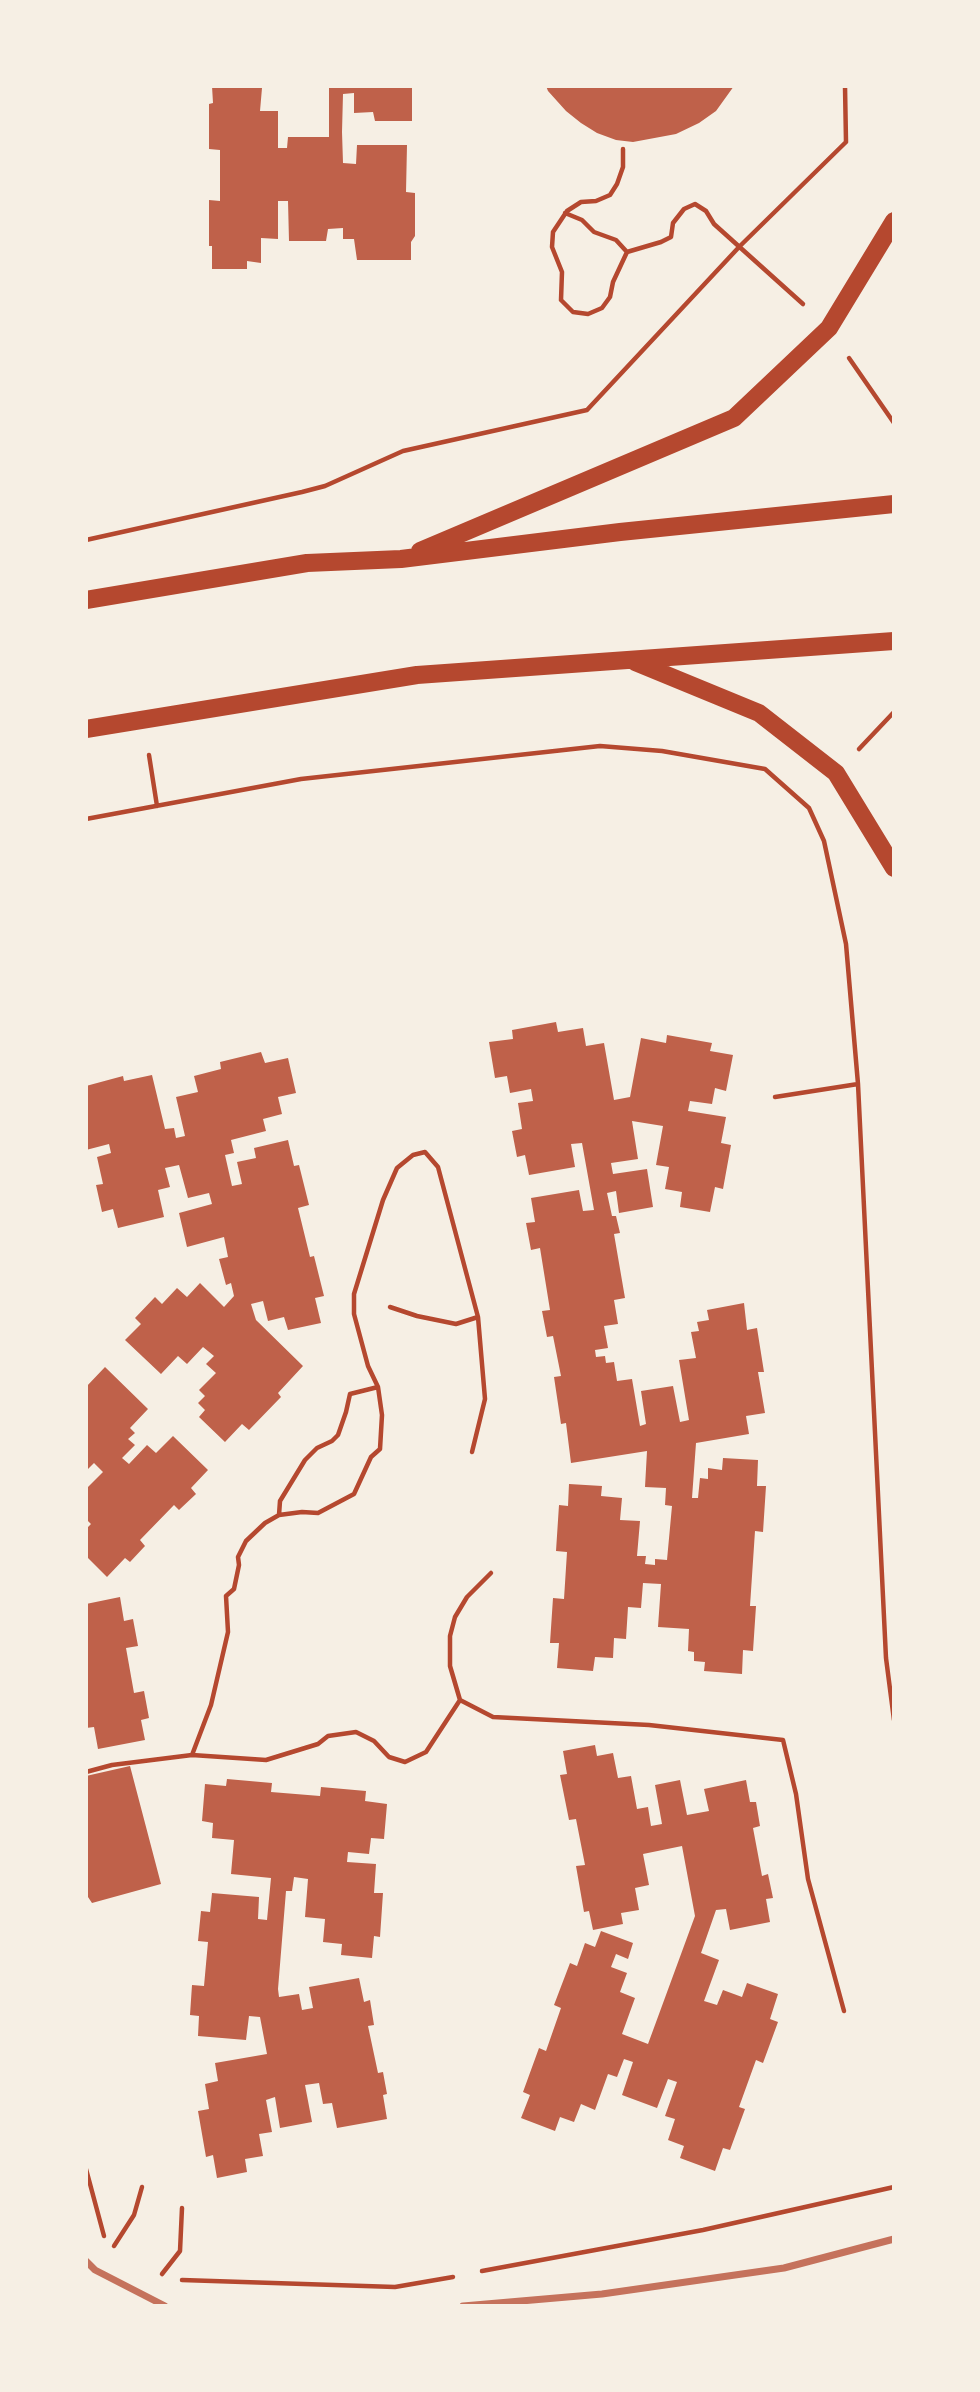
<!DOCTYPE html>
<style>
body{margin:0}
#map{position:relative;width:980px;height:2392px;overflow:hidden;background:#f6efe4;font-family:"PT Sans Narrow",sans-serif}
canvas{display:block}
.frame{position:absolute;inset:0;border:88px solid #f6efe4;pointer-events:none}
</style>
<div id="map">
<canvas width="980" height="2392"></canvas>
<div class="frame"></div>
</div>
<script>
const g = document.querySelector('canvas').getContext('2d');
g.lineJoin = 'round';
function fill(path, color) { g.fillStyle = color; g.fill(path, 'evenodd'); }
const shape = rows => new Path2D(rows.map(r => 'M' + r).join(''));
function stroke(path, color, width, dash) { g.strokeStyle = color; g.lineWidth = width; g.lineCap = dash ? 'butt' : 'round'; g.setLineDash(dash || []); g.stroke(path); }
const building = shape([
 [212,86,262,88,260,111,278,111,278,148,287,148,288,137,329,137,329,86,412,86,412,121,375,121,373,112,354,113,354,93,343,94,342,132,343,163,356,164,357,145,407,145,406,192,415,193,415,236,411,242,411,260,357,260,354,239,343,239,343,228,328,229,326,241,289,241,288,201,278,201,278,239,261,238,261,263,247,261,247,269,212,269,212,246,209,246,209,200,220,201,220,150,209,149,209,104,213,103],
 [546,86,734,86,716,111,699,123,676,134,633,142,616,140,597,133,581,123,566,111,548,91],
 [556,1022,558,1032,583,1028,586,1046,604,1043,614,1100,630,1097,641,1038,666,1043,667,1035,712,1043,710,1051,733,1055,726,1091,715,1088,712,1104,690,1101,688,1111,726,1117,721,1143,731,1145,723,1189,715,1187,710,1212,680,1207,682,1192,665,1189,669,1167,656,1165,663,1126,632,1121,638,1159,611,1163,613,1174,647,1169,653,1207,619,1213,616,1191,607,1193,612,1216,616,1216,620,1233,614,1234,625,1298,614,1300,618,1324,604,1326,608,1348,595,1350,596,1357,605,1356,606,1363,614,1362,617,1381,632,1379,640,1426,646,1424,641,1391,673,1386,680,1422,689,1420,679,1360,696,1358,691,1332,699,1331,697,1322,709,1320,707,1310,744,1303,747,1330,757,1328,764,1372,758,1372,765,1413,746,1416,749,1434,696,1443,692,1498,698,1498,700,1478,708,1479,708,1468,722,1470,723,1458,758,1460,757,1486,766,1486,763,1532,755,1531,750,1606,756,1606,753,1651,743,1650,742,1674,704,1671,705,1662,694,1661,694,1652,688,1651,689,1629,658,1627,661,1584,643,1583,641,1608,628,1607,626,1639,614,1638,613,1658,595,1657,593,1671,557,1668,559,1643,550,1643,553,1598,564,1599,567,1552,556,1551,559,1505,568,1506,569,1484,602,1486,601,1496,622,1498,620,1520,640,1521,637,1556,646,1556,645,1564,655,1565,655,1559,667,1560,672,1506,665,1505,666,1488,645,1487,647,1451,571,1463,566,1423,561,1424,554,1377,561,1376,553,1336,547,1337,542,1311,550,1310,540,1248,531,1250,526,1223,535,1222,531,1198,579,1190,583,1211,594,1210,582,1143,571,1144,575,1167,529,1175,525,1155,517,1157,512,1131,522,1129,518,1103,533,1101,531,1089,510,1093,507,1076,495,1078,489,1042,513,1039,512,1030],
 [261,1052,265,1063,288,1058,296,1093,278,1097,282,1114,263,1119,266,1131,231,1140,234,1153,225,1155,232,1186,242,1184,237,1162,256,1158,254,1148,288,1140,294,1166,299,1165,309,1205,298,1208,310,1257,314,1256,324,1296,315,1298,321,1323,288,1330,284,1317,268,1321,263,1301,251,1304,256,1320,303,1366,278,1393,281,1397,249,1430,242,1424,225,1442,199,1417,205,1410,198,1403,205,1396,199,1390,216,1373,206,1364,214,1356,203,1347,187,1364,178,1356,161,1374,125,1340,141,1324,135,1318,155,1297,162,1304,177,1288,187,1297,200,1283,224,1307,234,1296,231,1283,226,1285,219,1259,228,1257,224,1237,187,1247,179,1213,212,1204,209,1193,188,1198,179,1165,165,1168,170,1187,158,1190,164,1217,118,1228,113,1209,102,1212,96,1185,103,1184,97,1157,111,1153,109,1144,86,1150,86,1086,123,1076,124,1081,152,1075,165,1129,174,1128,176,1138,185,1136,176,1097,198,1092,194,1076,221,1069,220,1062],
 [105,1367,148,1409,130,1428,135,1433,128,1439,135,1445,122,1458,129,1464,147,1445,156,1453,173,1436,208,1470,191,1488,196,1494,179,1510,174,1505,140,1540,145,1546,130,1562,125,1558,107,1577,86,1556,86,1529,91,1524,86,1519,86,1489,103,1472,94,1463,86,1471,86,1387],
 [120,1597,124,1621,133,1619,138,1646,126,1648,134,1693,144,1691,149,1718,141,1720,145,1740,98,1749,94,1727,86,1728,86,1604],
 [595,1745,597,1756,613,1753,618,1778,631,1776,637,1809,648,1807,651,1826,662,1824,655,1785,680,1780,687,1815,709,1811,704,1789,746,1780,750,1802,756,1802,760,1826,753,1828,762,1876,768,1874,773,1898,766,1899,770,1922,730,1930,726,1909,716,1910,701,1953,719,1960,704,2001,717,2005,723,1990,742,1997,747,1983,778,1994,770,2019,778,2022,763,2063,756,2060,739,2107,745,2109,730,2150,723,2148,715,2171,680,2158,684,2146,668,2140,675,2119,665,2116,677,2082,668,2079,657,2108,622,2095,633,2062,624,2059,617,2077,608,2074,595,2110,581,2104,574,2122,560,2117,555,2131,521,2118,530,2095,523,2092,539,2048,546,2051,561,2008,554,2005,570,1963,577,1966,585,1943,595,1947,601,1931,633,1943,628,1959,616,1954,611,1967,627,1973,620,1992,635,1998,622,2034,648,2044,695,1916,682,1846,643,1854,649,1885,635,1888,639,1910,621,1913,623,1924,593,1930,589,1911,584,1912,576,1866,585,1865,576,1819,569,1820,560,1775,567,1774,563,1751],
 [130,1766,161,1884,92,1903,86,1894,86,1776],
 [227,1779,272,1783,271,1792,320,1796,321,1787,366,1791,365,1801,387,1804,384,1839,371,1838,369,1854,348,1852,347,1862,376,1864,374,1893,383,1893,380,1937,374,1936,372,1958,341,1955,342,1944,323,1942,325,1919,305,1917,308,1879,294,1877,292,1891,286,1891,278,1989,279,1997,299,1994,302,2010,313,2008,309,1987,359,1978,364,2002,370,2000,374,2025,368,2026,378,2073,383,2072,387,2094,383,2095,387,2119,337,2128,332,2103,323,2104,319,2083,305,2085,312,2122,280,2128,275,2097,266,2100,272,2132,259,2134,263,2156,245,2159,247,2172,217,2178,213,2155,206,2157,198,2111,209,2109,205,2084,218,2081,215,2063,267,2054,260,2017,249,2016,246,2040,198,2036,199,2016,190,2015,192,1985,204,1986,208,1942,198,1941,201,1911,210,1912,212,1893,259,1897,258,1919,267,1920,271,1878,231,1874,234,1840,212,1838,213,1823,202,1821,205,1784,226,1786]
]);
const path = shape([
 [623,149,623,167,617,184,610,195,596,201,581,202,567,211,553,232,552,247,562,272,561,300,573,312,588,314,602,308,610,297,613,282,627,252,661,242,671,237,673,223,684,209,695,204,706,211,714,224,803,304],
 [565,213,582,220,594,232,616,240,627,252],
 [849,358,894,423],
 [86,540,302,492,325,486,403,451,587,410,740,246,846,142,845,86],
 [859,749,894,712],
 [149,755,157,806],
 [86,819,301,779,600,746,662,751,765,769,809,808,824,841,846,944,858,1084,886,1658,894,1720],
 [775,1097,858,1084],
 [390,1307,417,1316,456,1324,478,1317],
 [279,1515,280,1501,305,1460,317,1448,332,1441,338,1435,346,1412,350,1394,378,1387],
 [491,1573,467,1597,455,1617,450,1636,450,1666,460,1700,493,1717,649,1725,783,1740,796,1794,808,1879,844,2011],
 [192,1755,211,1705,228,1632,226,1596,234,1589,239,1565,238,1557,246,1541,265,1523,279,1515,302,1512,318,1513,354,1494,371,1457,380,1449,382,1415,378,1387,368,1366,354,1314,354,1294,383,1200,397,1168,413,1155,425,1152,438,1167,478,1317,485,1399,472,1452],
 [86,1772,112,1765,192,1755,266,1760,318,1744,328,1736,356,1732,374,1741,389,1757,405,1762,426,1752,460,1700],
 [86,2169,104,2236],
 [114,2246,134,2215,142,2187],
 [482,2271,703,2230,894,2187],
 [162,2274,180,2251,182,2208],
 [182,2280,395,2287,453,2277]
]);
const minor = shape([
 [86,2261,95,2270,165,2306],
 [463,2306,602,2294,784,2268,894,2239]
]);
const primary = shape([
 [420,551,734,418,829,328,894,221],
 [86,600,307,563,401,559,620,532,894,504],
 [635,662,759,713,836,773,894,868],
 [86,729,417,675,894,641]
]);
fill(building, '#bf614a');
stroke(path, '#b5482f', 4.5);
stroke(minor, '#c5725c', 7);
stroke(primary, '#b5482f', 18);
</script>
